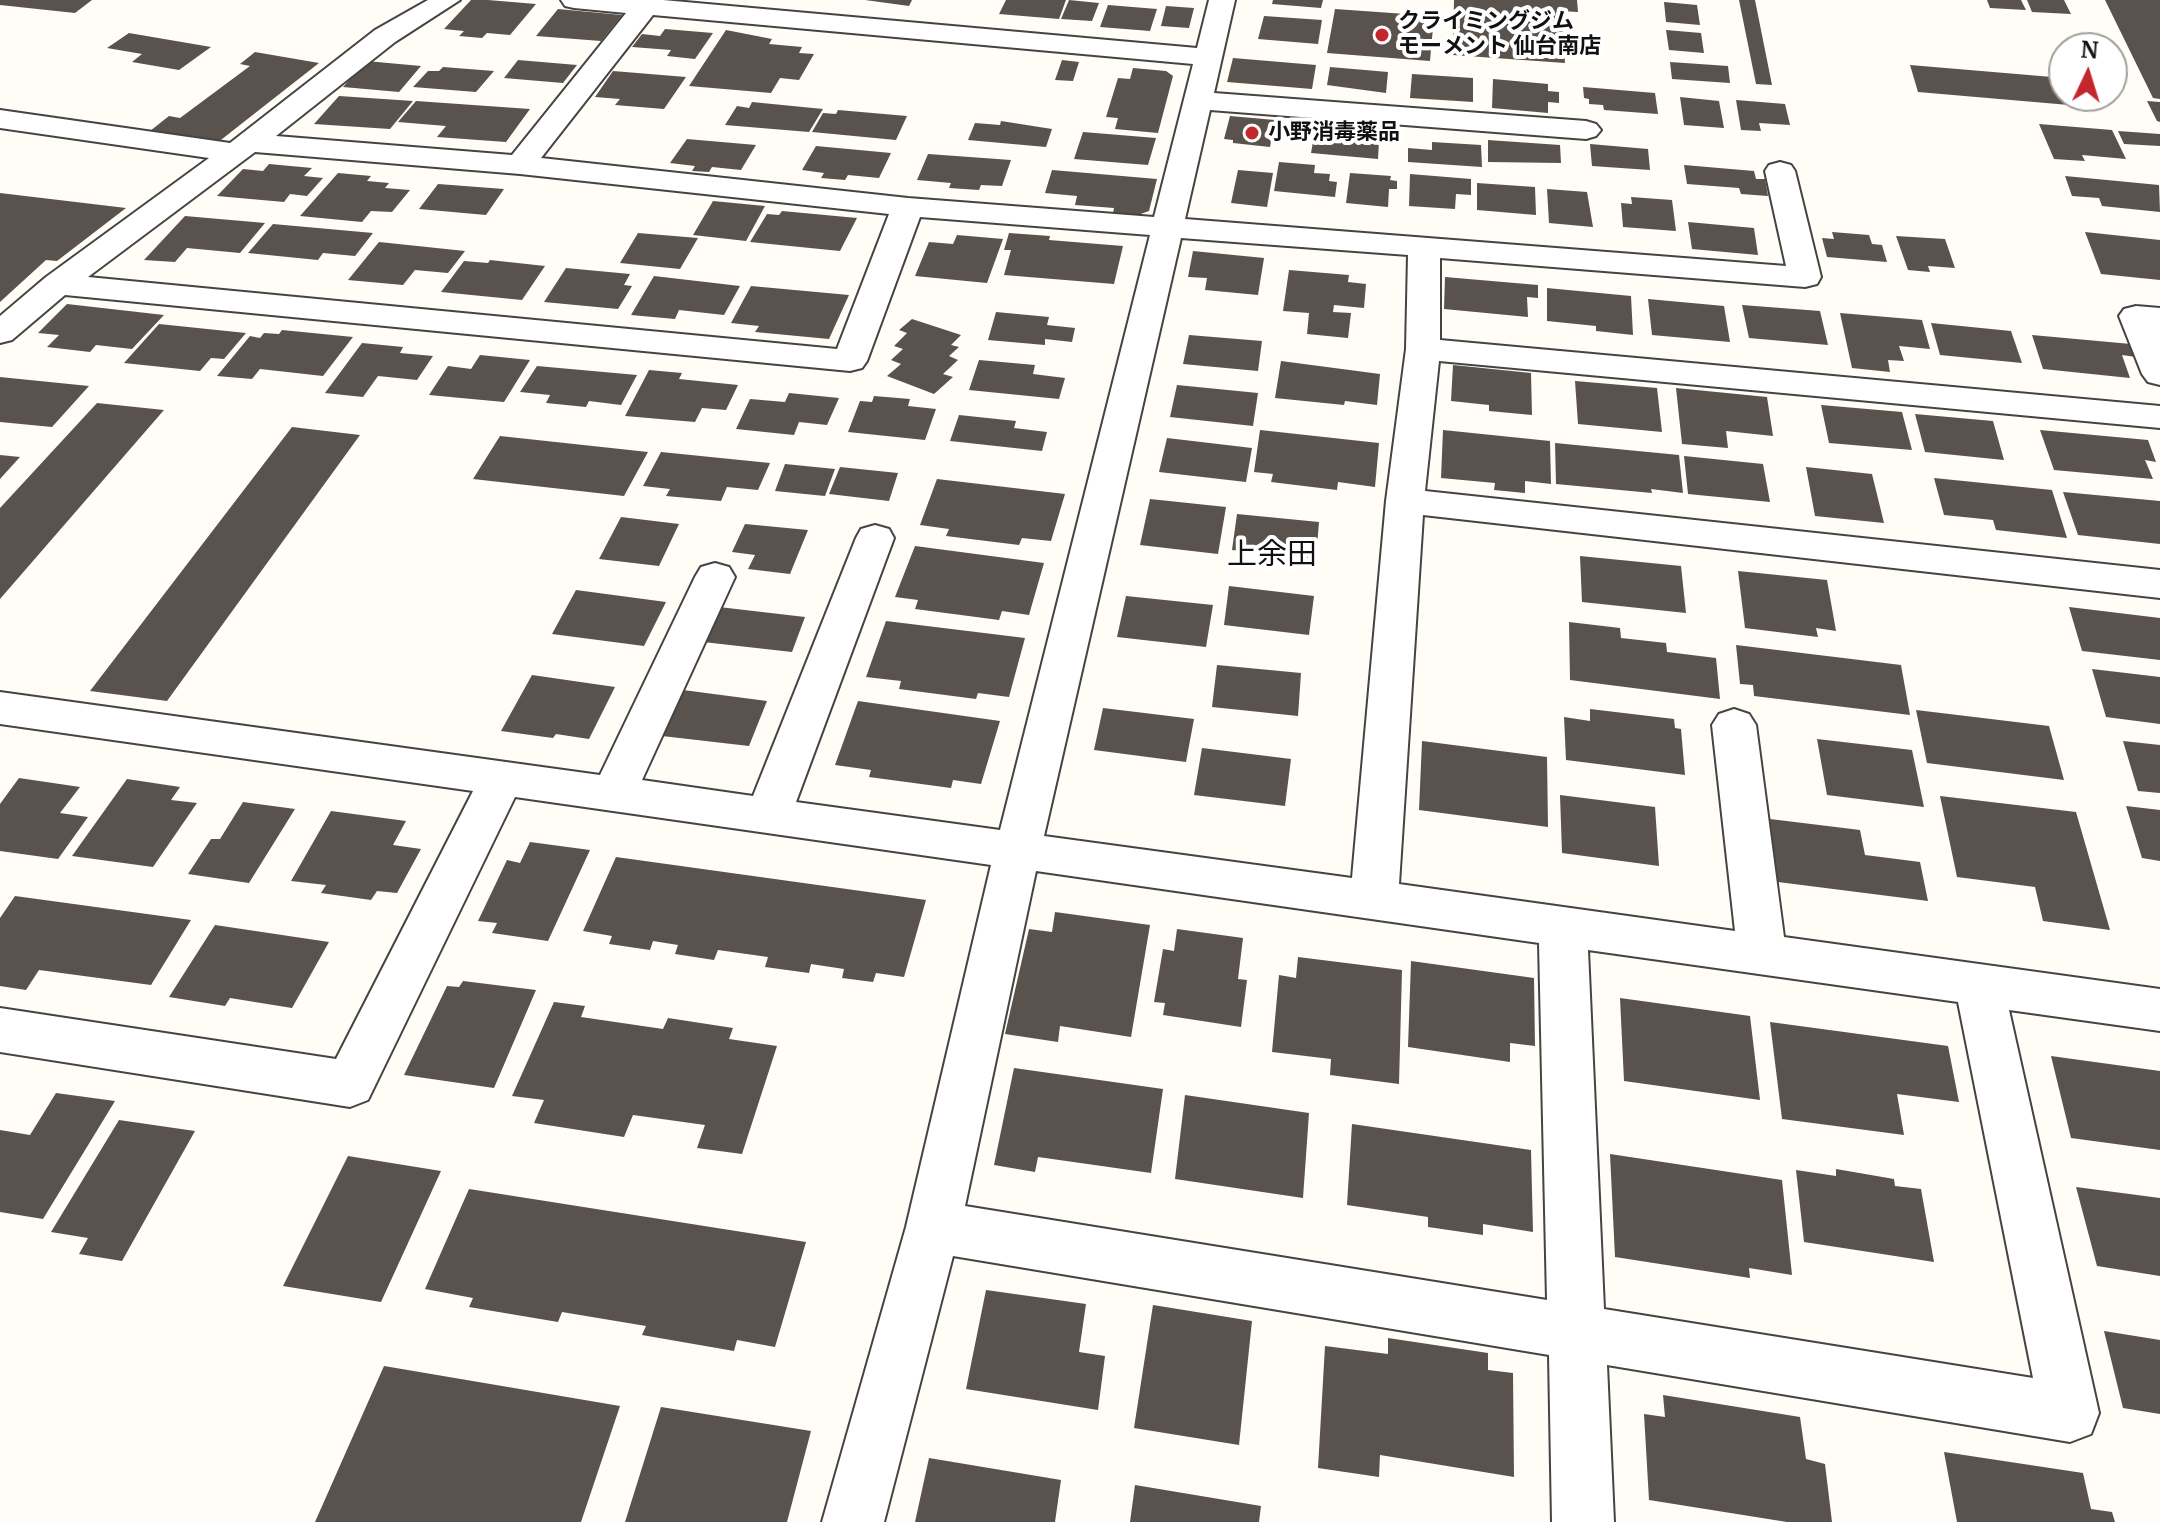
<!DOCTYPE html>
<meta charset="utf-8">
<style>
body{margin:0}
#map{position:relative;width:2160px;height:1522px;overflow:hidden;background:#fffdf5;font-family:Merriweather,serif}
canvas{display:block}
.north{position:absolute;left:2048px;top:32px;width:80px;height:80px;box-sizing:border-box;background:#fff;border:2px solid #a0a0a0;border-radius:50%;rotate:4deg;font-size:22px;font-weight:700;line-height:32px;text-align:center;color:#111}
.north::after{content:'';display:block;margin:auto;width:28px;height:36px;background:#c4262e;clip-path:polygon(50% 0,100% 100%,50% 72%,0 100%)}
</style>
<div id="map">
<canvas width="2160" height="1522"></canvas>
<div class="north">N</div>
</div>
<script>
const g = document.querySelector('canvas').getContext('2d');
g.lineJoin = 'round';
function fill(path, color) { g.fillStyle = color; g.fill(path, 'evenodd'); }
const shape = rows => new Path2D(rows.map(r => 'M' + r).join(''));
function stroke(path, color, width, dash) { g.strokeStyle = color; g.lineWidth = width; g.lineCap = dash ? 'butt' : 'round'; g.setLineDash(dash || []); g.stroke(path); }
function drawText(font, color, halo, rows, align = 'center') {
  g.font = font + ' Merriweather,"Noto Sans JP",serif'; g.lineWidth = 8; g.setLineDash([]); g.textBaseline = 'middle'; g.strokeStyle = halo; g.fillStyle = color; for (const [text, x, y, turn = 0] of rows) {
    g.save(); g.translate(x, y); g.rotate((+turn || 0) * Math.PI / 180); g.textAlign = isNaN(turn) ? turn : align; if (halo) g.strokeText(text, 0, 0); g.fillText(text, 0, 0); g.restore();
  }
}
const building = shape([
 [0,0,92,0,75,13,0,5],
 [471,0,488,0,536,4,510,35,487,33,482,38,459,36,464,31,444,29],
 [865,0,912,0,909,6],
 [1006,0,1066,0,1059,19,999,14],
 [1069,0,1099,3,1092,21,1061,19],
 [1273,0,1323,0,1321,8,1272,4],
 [1454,0,1577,0,1578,12,1561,11,1565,63,1453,55],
 [1739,0,1755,0,1772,85,1756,84],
 [1987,0,2021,0,2026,10,1990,8],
 [2027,0,2064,0,2071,14,2032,12],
 [2105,0,2160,0,2160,99,2153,98],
 [1664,2,1697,5,1700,25,1666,22],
 [1108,5,1157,9,1150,31,1100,27],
 [1166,6,1194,8,1189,28,1161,26],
 [558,9,622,15,601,41,536,36],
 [1335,9,1434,16,1430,61,1327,53],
 [1264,16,1322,20,1318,44,1258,39],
 [665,29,713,33,695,59,667,56,671,50,632,47,642,34,660,36],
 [726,30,772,39,769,44,802,47,799,53,814,54,799,80,780,78,771,93,689,86],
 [1666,30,1701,33,1704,53,1669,50],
 [129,33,211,47,179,70,132,62,142,54,107,48],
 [255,52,319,63,217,143,150,131,169,116,180,118,250,66,240,64],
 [1233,58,1316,65,1312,89,1227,82],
 [518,60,577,65,563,83,504,78],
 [1062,60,1079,62,1073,81,1055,80],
 [366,61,421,66,399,92,343,87],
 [1670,62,1728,66,1730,83,1672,79],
 [1910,65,2064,78,2064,96,2099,96,2104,108,1918,92],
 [443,67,494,71,476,92,413,87,428,71,439,71],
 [1330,67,1388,72,1386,93,1327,85],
 [1133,68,1166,71,1173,76,1158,133,1115,129,1118,118,1106,117,1118,78,1130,79],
 [613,71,686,77,664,109,615,105,620,99,595,97],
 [1412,74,1473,78,1473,102,1410,98],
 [1493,79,1548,84,1548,91,1559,92,1559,103,1548,102,1548,113,1492,108],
 [1583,87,1655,93,1658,114,1604,110,1603,105,1589,104,1589,99,1584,98],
 [339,96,413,101,390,129,314,124],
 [1680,97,1719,101,1724,128,1684,125],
 [1736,100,1785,104,1790,125,1759,123,1761,131,1741,130],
 [416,101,530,109,506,142,437,137,446,126,398,122],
 [2147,101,2160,102,2160,122,2157,121],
 [752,102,823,109,809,132,725,125,737,106,749,108],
 [838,110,907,116,896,140,812,132,823,113,836,114],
 [1230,116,1275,120,1270,147,1233,143,1233,140,1224,139],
 [1001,121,1052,129,1046,147,968,140,975,123,1000,125],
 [2039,124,2112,130,2126,159,2082,155,2085,161,2054,159],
 [1316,125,1359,128,1358,139,1379,141,1378,159,1311,153],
 [2118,131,2160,134,2160,146,2124,144],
 [1083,132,1156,138,1148,165,1074,159],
 [687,139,756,145,741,170,712,167,709,172,692,171,695,166,670,163],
 [1488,140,1560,145,1561,163,1488,162],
 [1432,142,1481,145,1482,167,1408,162,1408,148,1432,150],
 [1590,144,1648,149,1650,170,1592,166],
 [816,146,891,153,879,178,848,175,845,180,821,178,824,173,802,170],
 [928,154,1011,160,1002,186,981,185,979,190,949,188,951,183,917,180],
 [1279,162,1315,165,1314,173,1330,174,1329,181,1337,182,1335,197,1274,191],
 [269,164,312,168,304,176,323,178,307,196,290,194,284,202,217,196,243,169,263,171],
 [1684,165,1754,171,1756,179,1765,179,1768,196,1741,194,1739,188,1687,184],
 [1052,170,1157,179,1149,211,1138,215,1113,213,1114,208,1075,205,1077,196,1045,193],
 [1238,170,1273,173,1267,207,1231,203],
 [338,173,371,176,367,181,389,183,385,188,410,190,392,212,371,211,362,222,300,216],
 [1350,173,1391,176,1390,180,1397,181,1397,189,1389,189,1388,207,1346,203],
 [1410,174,1471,179,1471,195,1456,194,1455,209,1409,206],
 [2065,176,2159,185,2160,212,2102,206,2099,198,2072,196],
 [1477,183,1535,187,1536,215,1477,210],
 [438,184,504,189,486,215,419,209],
 [1547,189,1587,192,1593,227,1549,223],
 [0,193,126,208,57,261,46,260,0,302],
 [1631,197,1672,200,1676,231,1623,227,1621,203,1632,204],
 [713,201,765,206,746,241,693,235],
 [782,211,857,218,840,251,750,242,767,214,779,215],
 [185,216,265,223,240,253,187,248,175,262,144,260],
 [1688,222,1754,228,1758,255,1692,249],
 [273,224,373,233,355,256,323,253,318,260,248,253],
 [1832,232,1869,235,1872,244,1882,245,1887,262,1827,257,1822,238,1834,239],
 [2085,232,2160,240,2160,280,2101,274],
 [638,233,698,238,680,269,620,263],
 [1009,233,1050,236,1049,240,1123,246,1114,284,1004,275,1011,250,1004,250],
 [957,235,1003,239,987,283,915,276,929,242,953,244],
 [1896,236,1945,239,1955,268,1928,266,1930,272,1908,270],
 [379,242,465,251,448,273,415,270,403,285,348,280],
 [1193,251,1264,258,1258,295,1205,290,1207,278,1188,277],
 [490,260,545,266,522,300,441,292,464,261,488,263],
 [566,268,630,274,624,285,632,286,618,309,544,302],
 [1289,270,1349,275,1348,282,1366,284,1364,308,1334,305,1333,312,1351,313,1348,338,1307,334,1309,313,1283,311],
 [654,276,740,286,724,315,679,310,675,319,631,315],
 [1445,277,1538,285,1538,298,1527,297,1528,317,1444,309],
 [751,286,849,295,829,339,755,332,759,326,731,323],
 [1547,288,1631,296,1633,335,1596,331,1596,326,1547,321],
 [1648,299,1724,306,1730,342,1652,335],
 [67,304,164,315,132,349,96,345,90,352,47,347,59,335,38,333],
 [1742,305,1820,311,1828,345,1749,338],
 [996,312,1049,317,1047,325,1075,328,1072,342,1045,339,1045,345,988,340],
 [1840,313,1922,320,1930,349,1899,346,1904,361,1888,360,1890,372,1852,368],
 [912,319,961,335,951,345,959,347,949,356,958,360,943,374,953,377,934,394,887,376,901,364,891,360,903,349,894,346,907,333,899,330],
 [1931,323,2011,331,2022,363,1940,355],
 [159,324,246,333,224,359,211,358,200,371,124,363],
 [282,330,353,337,323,376,260,369,252,379,217,376,250,336,260,338,264,333,279,334],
 [1189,335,1262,341,1258,371,1183,364],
 [2032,335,2131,344,2136,357,2122,355,2130,378,2043,369],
 [362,343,403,347,400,353,433,356,417,380,378,376,363,397,325,393],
 [480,355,530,360,504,402,429,395,448,366,471,369],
 [979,360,1035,365,1033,374,1065,378,1059,399,969,390],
 [1281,361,1380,374,1377,405,1345,401,1344,405,1275,398],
 [1453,365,1531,373,1532,415,1489,411,1489,405,1451,401],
 [537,366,637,375,621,405,589,401,586,407,546,403,550,395,520,392],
 [649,370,682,373,679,379,738,385,726,410,702,408,695,422,625,416],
 [0,377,89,386,52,427,0,422],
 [1575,381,1657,388,1662,432,1578,424],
 [1177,385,1258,393,1253,426,1170,417],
 [1676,388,1767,397,1773,436,1726,431,1728,448,1682,444],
 [789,393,839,398,827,425,799,422,794,435,736,429,750,399,785,402],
 [874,396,910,399,908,406,936,409,925,440,848,432,860,401,872,402],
 [97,403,164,410,0,599,0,508],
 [1821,405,1902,412,1912,450,1829,443],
 [1915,414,1993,421,2004,460,1925,452],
 [959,415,1016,421,1014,428,1047,432,1042,451,950,441],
 [292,427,360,435,167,701,90,691],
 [1260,430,1379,443,1375,487,1338,482,1337,490,1271,482,1273,474,1254,472],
 [1443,430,1550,441,1551,484,1525,481,1525,493,1494,490,1495,483,1441,478],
 [2040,430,2148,440,2156,462,2145,460,2153,479,2054,470],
 [500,436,648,452,624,496,473,479],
 [1167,438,1252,448,1246,482,1159,472],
 [1555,443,1679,455,1683,493,1651,489,1652,493,1556,484],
 [661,452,770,463,758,490,727,487,721,501,666,496,670,489,643,486],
 [0,455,20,457,0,479],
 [1684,456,1763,464,1770,502,1688,494],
 [785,464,835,469,825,496,775,491],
 [840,467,898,473,889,501,829,494],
 [1806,467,1872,474,1884,523,1815,516],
 [1934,478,2052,490,2067,538,1996,530,1993,520,1944,515],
 [937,479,1065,494,1051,541,1022,538,1019,545,946,536,949,529,920,525],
 [2063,492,2160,501,2160,544,2078,535],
 [1150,499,1226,507,1218,554,1140,545],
 [1237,514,1319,522,1316,559,1232,550],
 [621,517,679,524,659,566,599,559],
 [745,524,808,530,790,574,748,569,755,555,732,552],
 [915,546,1044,563,1029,615,1002,611,999,620,915,609,918,600,895,597],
 [1580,556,1681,566,1686,613,1582,602],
 [1738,571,1827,580,1836,631,1816,628,1818,637,1745,628],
 [1229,586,1314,596,1309,635,1224,625],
 [576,590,666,602,644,646,552,634],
 [1126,596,1213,605,1206,647,1117,637],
 [719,607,805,617,792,652,703,642],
 [2069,607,2160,618,2160,660,2082,651],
 [886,621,1025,638,1009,697,978,693,976,699,899,689,901,681,866,677],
 [1569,622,1620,628,1621,638,1666,643,1667,652,1716,658,1720,699,1570,680],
 [1736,645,1901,665,1910,715,1754,696,1753,685,1740,684],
 [1217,665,1301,673,1298,716,1212,707],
 [2092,669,2160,677,2160,724,2106,717],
 [532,675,615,687,589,739,556,734,553,738,501,731],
 [683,690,767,701,749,746,662,736],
 [858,701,1000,721,981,784,953,780,951,788,869,777,871,770,835,765],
 [1103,708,1194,719,1186,762,1094,750],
 [1590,709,1674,719,1675,728,1681,729,1685,775,1566,760,1564,717,1590,721],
 [1916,710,2049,726,2064,780,1927,763],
 [1817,739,1912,750,1924,807,1827,795],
 [1422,741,1547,757,1548,827,1419,810],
 [2123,741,2160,745,2160,793,2138,791],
 [1202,748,1291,759,1285,806,1194,795],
 [19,778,80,787,60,813,88,817,58,859,0,851,0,804],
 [127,779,180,787,171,800,197,803,153,867,72,856],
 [1560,795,1655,807,1659,866,1562,853],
 [1940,796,2076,812,2110,930,2043,921,2035,887,1957,877],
 [243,802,295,809,249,883,188,874,211,839,220,839],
 [2126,806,2160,810,2160,861,2142,858],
 [331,811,406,821,393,845,421,849,397,893,377,891,371,900,321,893,326,885,291,881],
 [1770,819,1860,830,1865,855,1920,862,1928,901,1778,882],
 [530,842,590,850,548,941,492,933,497,923,478,921,507,860,520,863],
 [616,857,926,900,904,977,876,973,873,982,842,978,844,969,811,964,809,973,765,967,768,957,718,950,714,960,675,954,678,945,653,941,650,950,609,944,612,936,583,931],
 [15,896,191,920,151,985,39,970,26,990,0,986,0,918],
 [1055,912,1150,925,1131,1037,1060,1026,1058,1042,1005,1034,1029,929,1052,932],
 [215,925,329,942,292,1008,230,998,225,1006,169,997],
 [1177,929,1243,938,1238,979,1247,980,1241,1027,1163,1015,1165,1003,1154,1002,1163,949,1174,951],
 [1298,957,1402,970,1399,1084,1330,1075,1331,1059,1272,1052,1279,975,1296,978],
 [1411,961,1534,978,1535,1046,1510,1043,1510,1062,1408,1047],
 [463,981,536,990,494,1088,404,1075,447,986,459,987],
 [1620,998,1750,1016,1760,1100,1624,1081],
 [554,1002,585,1006,581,1017,663,1029,668,1018,733,1028,729,1039,777,1046,742,1154,697,1148,705,1125,633,1115,624,1137,534,1123,544,1100,512,1096],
 [1770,1022,1948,1046,1959,1102,1897,1094,1904,1135,1782,1119],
 [2051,1056,2160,1071,2160,1150,2071,1138],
 [1014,1068,1163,1089,1151,1173,1038,1157,1035,1172,994,1165],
 [56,1093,115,1101,43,1219,0,1212,0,1130,30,1135],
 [1185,1095,1309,1113,1303,1198,1175,1179],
 [119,1120,195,1131,122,1261,79,1254,88,1238,51,1232],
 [1352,1124,1531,1150,1533,1232,1483,1224,1483,1235,1428,1227,1428,1217,1347,1205],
 [1610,1154,1782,1180,1792,1275,1749,1268,1750,1278,1615,1257],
 [348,1156,441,1171,381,1302,283,1286],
 [1836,1169,1894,1179,1895,1186,1921,1189,1934,1262,1804,1242,1796,1170,1836,1176],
 [2076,1187,2160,1198,2160,1276,2097,1266],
 [469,1189,806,1242,775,1347,737,1340,734,1351,642,1335,646,1326,562,1312,558,1322,469,1307,473,1298,425,1289],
 [986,1290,1086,1304,1079,1352,1105,1356,1098,1410,966,1389],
 [1153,1305,1252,1321,1239,1445,1134,1428],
 [2104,1331,2160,1340,2160,1414,2123,1408],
 [1388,1338,1488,1353,1488,1370,1513,1373,1514,1477,1380,1455,1379,1477,1318,1468,1325,1346,1388,1354],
 [384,1366,620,1406,581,1522,315,1522],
 [1663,1395,1800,1417,1806,1459,1825,1464,1832,1522,1787,1522,1649,1500,1644,1414,1665,1417],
 [661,1407,811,1431,787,1522,625,1522],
 [1944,1452,2083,1473,2091,1509,2112,1512,2115,1522,1957,1522],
 [929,1458,1061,1480,1055,1522,915,1522],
 [1135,1485,1261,1506,1259,1522,1130,1522]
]);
const minor = shape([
 [428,0,460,0,395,42,276,136,512,155,626,13,574,8,565,6,561,0,663,0,1197,48,1209,0,1235,0,1214,93,1586,121,1596,124,1601,130,1596,136,1586,139,1210,110,1185,219,1786,266,1765,171,1769,165,1780,162,1791,165,1795,171,1821,277,1817,284,1805,287,1440,258,1440,340,2160,406,2160,428,1439,361,1425,491,2160,570,2160,598,1423,515,1399,884,1735,931,1712,725,1719,714,1734,709,1749,714,1756,725,1784,937,2160,989,2160,1031,2009,1010,2099,1413,2091,1434,2070,1442,1607,1365,1614,1522,1552,1522,1549,1355,953,1256,884,1522,822,1522,906,1227,991,865,515,797,368,1100,350,1107,0,1052,0,1008,336,1059,473,791,0,724,0,692,600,775,695,577,701,567,715,563,729,567,735,577,642,780,753,796,856,538,861,529,875,525,889,529,894,538,796,802,1000,830,1150,235,920,217,867,361,862,368,850,371,65,295,12,340,0,343,0,316,46,277,209,158,0,128,0,110,230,143,375,30,428,0],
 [653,15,1193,64,1154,217,908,198,541,158,653,15],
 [255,152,520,174,889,214,837,349,88,277,255,152],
 [1181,238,1408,255,1406,349,1386,501,1352,878,1044,836,1181,238],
 [1036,871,1539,943,1547,1300,965,1206,1036,871],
 [1588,950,1958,1002,2033,1378,1604,1309,1588,950],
 [2136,306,2160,308,2160,385,2148,382,2142,374,2119,316,2124,309,2136,306]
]);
const markers = [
 [1382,35,8,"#c4262e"],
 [1252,133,8,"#c4262e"]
];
const farPoinames = [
 ["クライミングジム",1398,22],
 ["モーメント 仙台南店",1398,47],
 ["小野消毒薬品",1268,133]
];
const quarterNames = [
 ["上余田",1272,556]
];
fill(building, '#5a524d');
stroke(minor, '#444', 4);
fill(minor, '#fff');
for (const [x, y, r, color] of markers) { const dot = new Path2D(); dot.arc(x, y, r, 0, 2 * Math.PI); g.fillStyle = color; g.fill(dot); stroke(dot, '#fff', 3); }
drawText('bold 22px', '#111', '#fff', farPoinames, 'left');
drawText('30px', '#111', '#fff', quarterNames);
</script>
